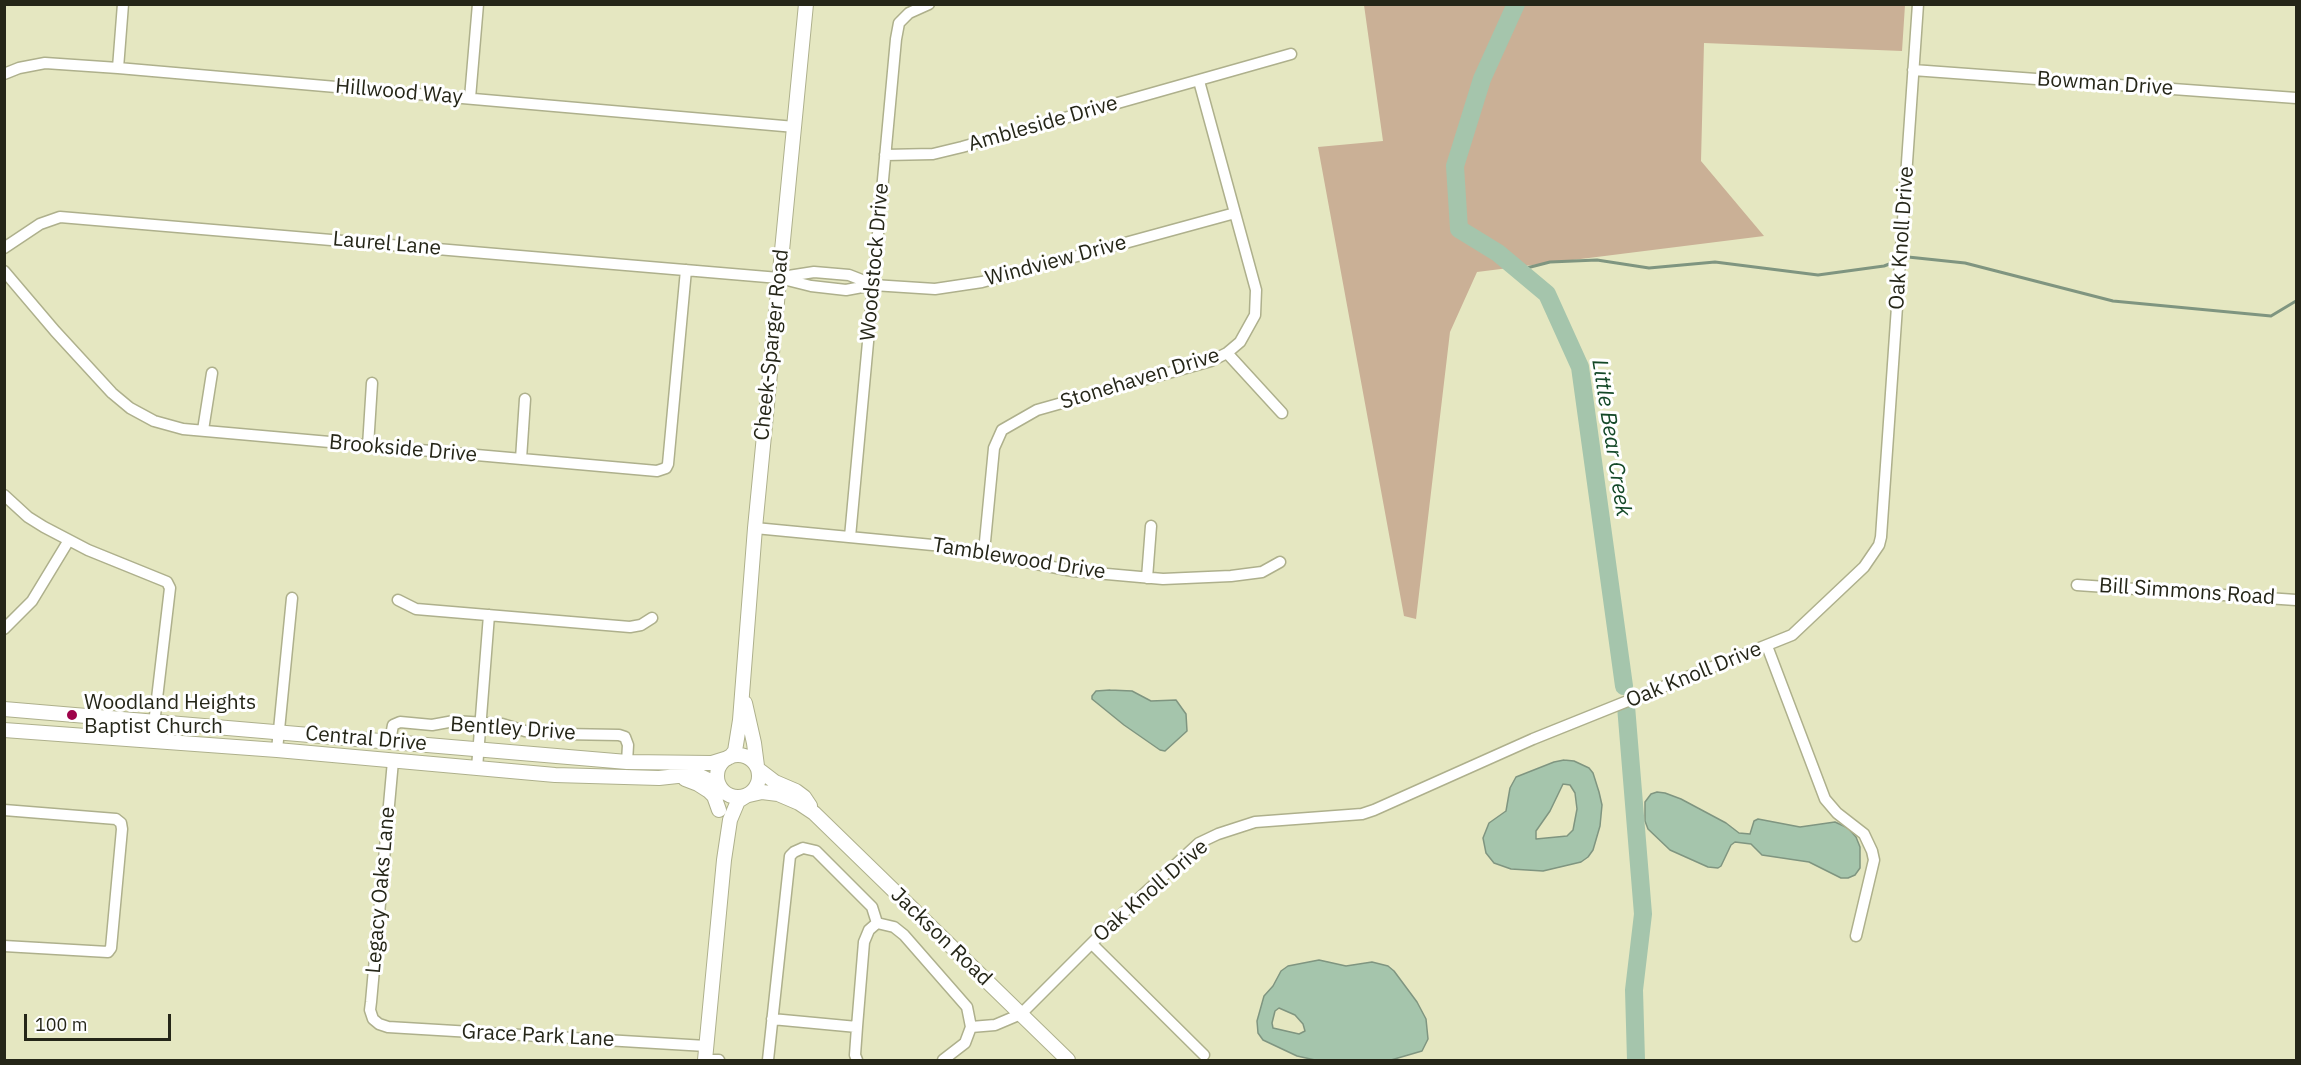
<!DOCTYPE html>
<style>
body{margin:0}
#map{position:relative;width:2301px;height:1065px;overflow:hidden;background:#e5e7c1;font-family:"IBM Plex Sans",sans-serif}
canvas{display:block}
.frame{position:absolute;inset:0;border:6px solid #252618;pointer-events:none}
.scale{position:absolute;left:24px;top:1014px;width:147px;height:27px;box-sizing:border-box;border:3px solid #252618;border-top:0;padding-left:8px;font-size:18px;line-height:21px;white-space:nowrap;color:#252618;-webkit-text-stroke:4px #fff;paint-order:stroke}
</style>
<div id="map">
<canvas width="2301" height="1065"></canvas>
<div class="frame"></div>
<div class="scale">100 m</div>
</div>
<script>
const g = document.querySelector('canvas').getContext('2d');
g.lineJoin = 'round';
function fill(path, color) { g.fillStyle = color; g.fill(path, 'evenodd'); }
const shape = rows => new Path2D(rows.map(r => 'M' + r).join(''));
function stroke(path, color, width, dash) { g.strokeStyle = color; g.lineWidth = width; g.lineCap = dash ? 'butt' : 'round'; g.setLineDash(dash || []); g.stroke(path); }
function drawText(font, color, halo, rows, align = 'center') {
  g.font = font + ' "IBM Plex Sans",sans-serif'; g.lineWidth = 6; g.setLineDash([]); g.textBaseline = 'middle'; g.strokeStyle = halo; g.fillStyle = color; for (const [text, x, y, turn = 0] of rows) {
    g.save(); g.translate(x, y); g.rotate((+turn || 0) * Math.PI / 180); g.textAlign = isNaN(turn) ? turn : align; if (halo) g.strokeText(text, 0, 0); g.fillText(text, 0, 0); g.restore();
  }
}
const green = shape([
 [1364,5,1905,5,1902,51,1704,43,1701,161,1764,236,1477,272,1450,332,1416,619,1404,616,1318,147,1383,141]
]);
const water = shape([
 [1110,690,1132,691,1151,701,1176,700,1186,714,1187,731,1165,751,1160,750,1124,725,1092,699,1092,696,1096,691,1110,690],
 [1564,760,1574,761,1589,768,1593,773,1599,792,1602,805,1600,826,1593,850,1588,857,1581,862,1543,871,1511,869,1494,863,1486,853,1483,838,1489,823,1506,811,1510,788,1516,777,1554,762,1564,760],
 [1563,784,1570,785,1575,793,1577,809,1573,830,1567,836,1536,839,1536,831,1550,811,1563,784],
 [1657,792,1665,793,1681,799,1726,823,1739,833,1750,834,1754,821,1758,819,1800,827,1835,822,1848,828,1856,837,1860,847,1860,868,1855,875,1848,878,1841,878,1809,862,1762,855,1751,844,1735,842,1731,845,1721,866,1718,868,1708,867,1670,850,1648,829,1645,821,1645,802,1651,794,1657,792],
 [1319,960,1346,966,1372,962,1388,966,1394,971,1417,1002,1426,1019,1428,1039,1422,1051,1391,1060,1315,1060,1297,1056,1263,1040,1258,1033,1257,1021,1264,996,1273,986,1281,971,1288,966,1319,960],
 [1279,1008,1295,1015,1303,1024,1305,1031,1299,1034,1273,1028,1272,1023,1275,1011,1279,1008]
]);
const stream = shape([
 [1908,257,1965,263,2113,301,2271,316,2296,301],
 [1519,270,1550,262,1597,260,1649,268,1715,262,1818,275,1884,266,1892,263]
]);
const river = shape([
 [1516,4,1482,79,1455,166,1459,229,1498,253,1547,294,1580,367,1624,686],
 [1626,706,1643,914,1634,990,1636,1060]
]);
const minor = shape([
 [118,68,123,4],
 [1913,70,2296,98],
 [4,74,19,68,45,63,118,68,795,127],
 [470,98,478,4],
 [885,155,933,154,962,147,1291,54],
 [4,248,40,224,60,217,779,278,811,286,846,290,873,285,935,289,982,282,1235,213],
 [4,271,55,331,112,393,130,408,154,421,183,429,657,471,666,468,668,464,686,270],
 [782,277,814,272,849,275,872,284],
 [1227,353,1282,413],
 [203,430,212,373],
 [368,446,372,383],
 [521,459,525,399],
 [4,495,28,517,44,527,88,550,167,582,170,588,152,741],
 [755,528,943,546,1073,571,1163,579,1231,576,1262,572,1280,562],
 [850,537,896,39,899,23,909,13,929,4],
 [984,552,994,448,1002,430,1037,410,1211,361,1227,353,1240,342,1255,315,1256,290,1199,81],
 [1147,578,1151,526],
 [2077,585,2296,600],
 [398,600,416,609,630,627,641,625,652,618],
 [4,629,32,601,69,540],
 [1767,646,1825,799,1837,813,1864,834,1872,851,1874,860,1856,936],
 [390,741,393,725,400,722,432,725,454,721,502,724,525,731,562,734,619,735,625,737,628,745,627,762],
 [277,750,292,598],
 [393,761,371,1002,370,1010,373,1019,379,1024,388,1027,706,1046],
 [477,768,489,615],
 [4,810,116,819,121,823,122,829,111,948,108,952,4,946],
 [877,923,894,927,904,935,967,1007,971,1027,965,1043,943,1060],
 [1092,944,1204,1055],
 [772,1019,857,1027],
 [971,1027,995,1025,1021,1014,1108,927,1199,843,1218,834,1255,822,1362,814,1374,810,1533,739,1792,635,1864,567,1879,545,1881,537,1918,4],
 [705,1060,719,1060],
 [768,1060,790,856,794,852,803,848,816,851,872,907,877,923],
 [857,1060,855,1055,857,1027,864,942,869,930,877,923]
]);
const major = shape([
 [745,703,754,743,757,766],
 [4,709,627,762,712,763,728,758],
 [4,730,277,750,555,775,659,778,696,774,719,785],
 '717 776a21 21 0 1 1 42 0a21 21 0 1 1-42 0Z',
 [730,757,735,751,740,720,755,528,806,4],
 [758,769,775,782,796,791,804,797,810,806],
 [685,779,698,784,709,791,714,796,719,810],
 [749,795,762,792,778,794,799,803,814,813,1068,1060],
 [705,1060,724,860,730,820,738,801,746,796]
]);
const markers = [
 [72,715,6,"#9e034a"]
];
const streetNames = [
 ["Bowman Drive",2105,84,4],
 ["Hillwood Way",399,92,5],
 ["Ambleside Drive",1043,124,-16],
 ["Oak Knoll Drive",1902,238,-86],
 ["Laurel Lane",387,244,5],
 ["Windview Drive",1056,261,-15],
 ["Woodstock Drive",875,262,-85],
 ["Cheek-Sparger Road",772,345,-84],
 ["Stonehaven Drive",1140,379,-17],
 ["Brookside Drive",403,449,5],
 ["Tamblewood Drive",1019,559,9],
 ["Bill Simmons Road",2187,592,4],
 ["Oak Knoll Drive",1694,675,-22],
 ["Bentley Drive",513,729,4],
 ["Central Drive",366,739,5],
 ["Legacy Oaks Lane",381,890,-85],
 ["Oak Knoll Drive",1151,891,-41],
 ["Jackson Road",941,937,44],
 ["Grace Park Lane",538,1036,3]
];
const poiNames = [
 ["Woodland Heights",84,703],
 ["Baptist Church",84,727]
];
const waterNames = [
 ["Little Bear Creek",1611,438,81]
];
fill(green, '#cab096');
fill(water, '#a5c5ac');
stroke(water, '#7f9580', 1.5);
stroke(stream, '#7f9580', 3);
stroke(river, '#a5c5ac', 18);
stroke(minor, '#aeb08c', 13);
stroke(major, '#aeb08c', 16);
stroke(minor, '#fff', 10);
stroke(major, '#fff', 14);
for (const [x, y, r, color] of markers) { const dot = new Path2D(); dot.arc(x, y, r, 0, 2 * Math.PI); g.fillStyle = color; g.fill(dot); stroke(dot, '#fff', 2); }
drawText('21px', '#252618', '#fff', streetNames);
drawText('21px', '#252618', '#fff', poiNames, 'left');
drawText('italic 22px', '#134827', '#fff', waterNames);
</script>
